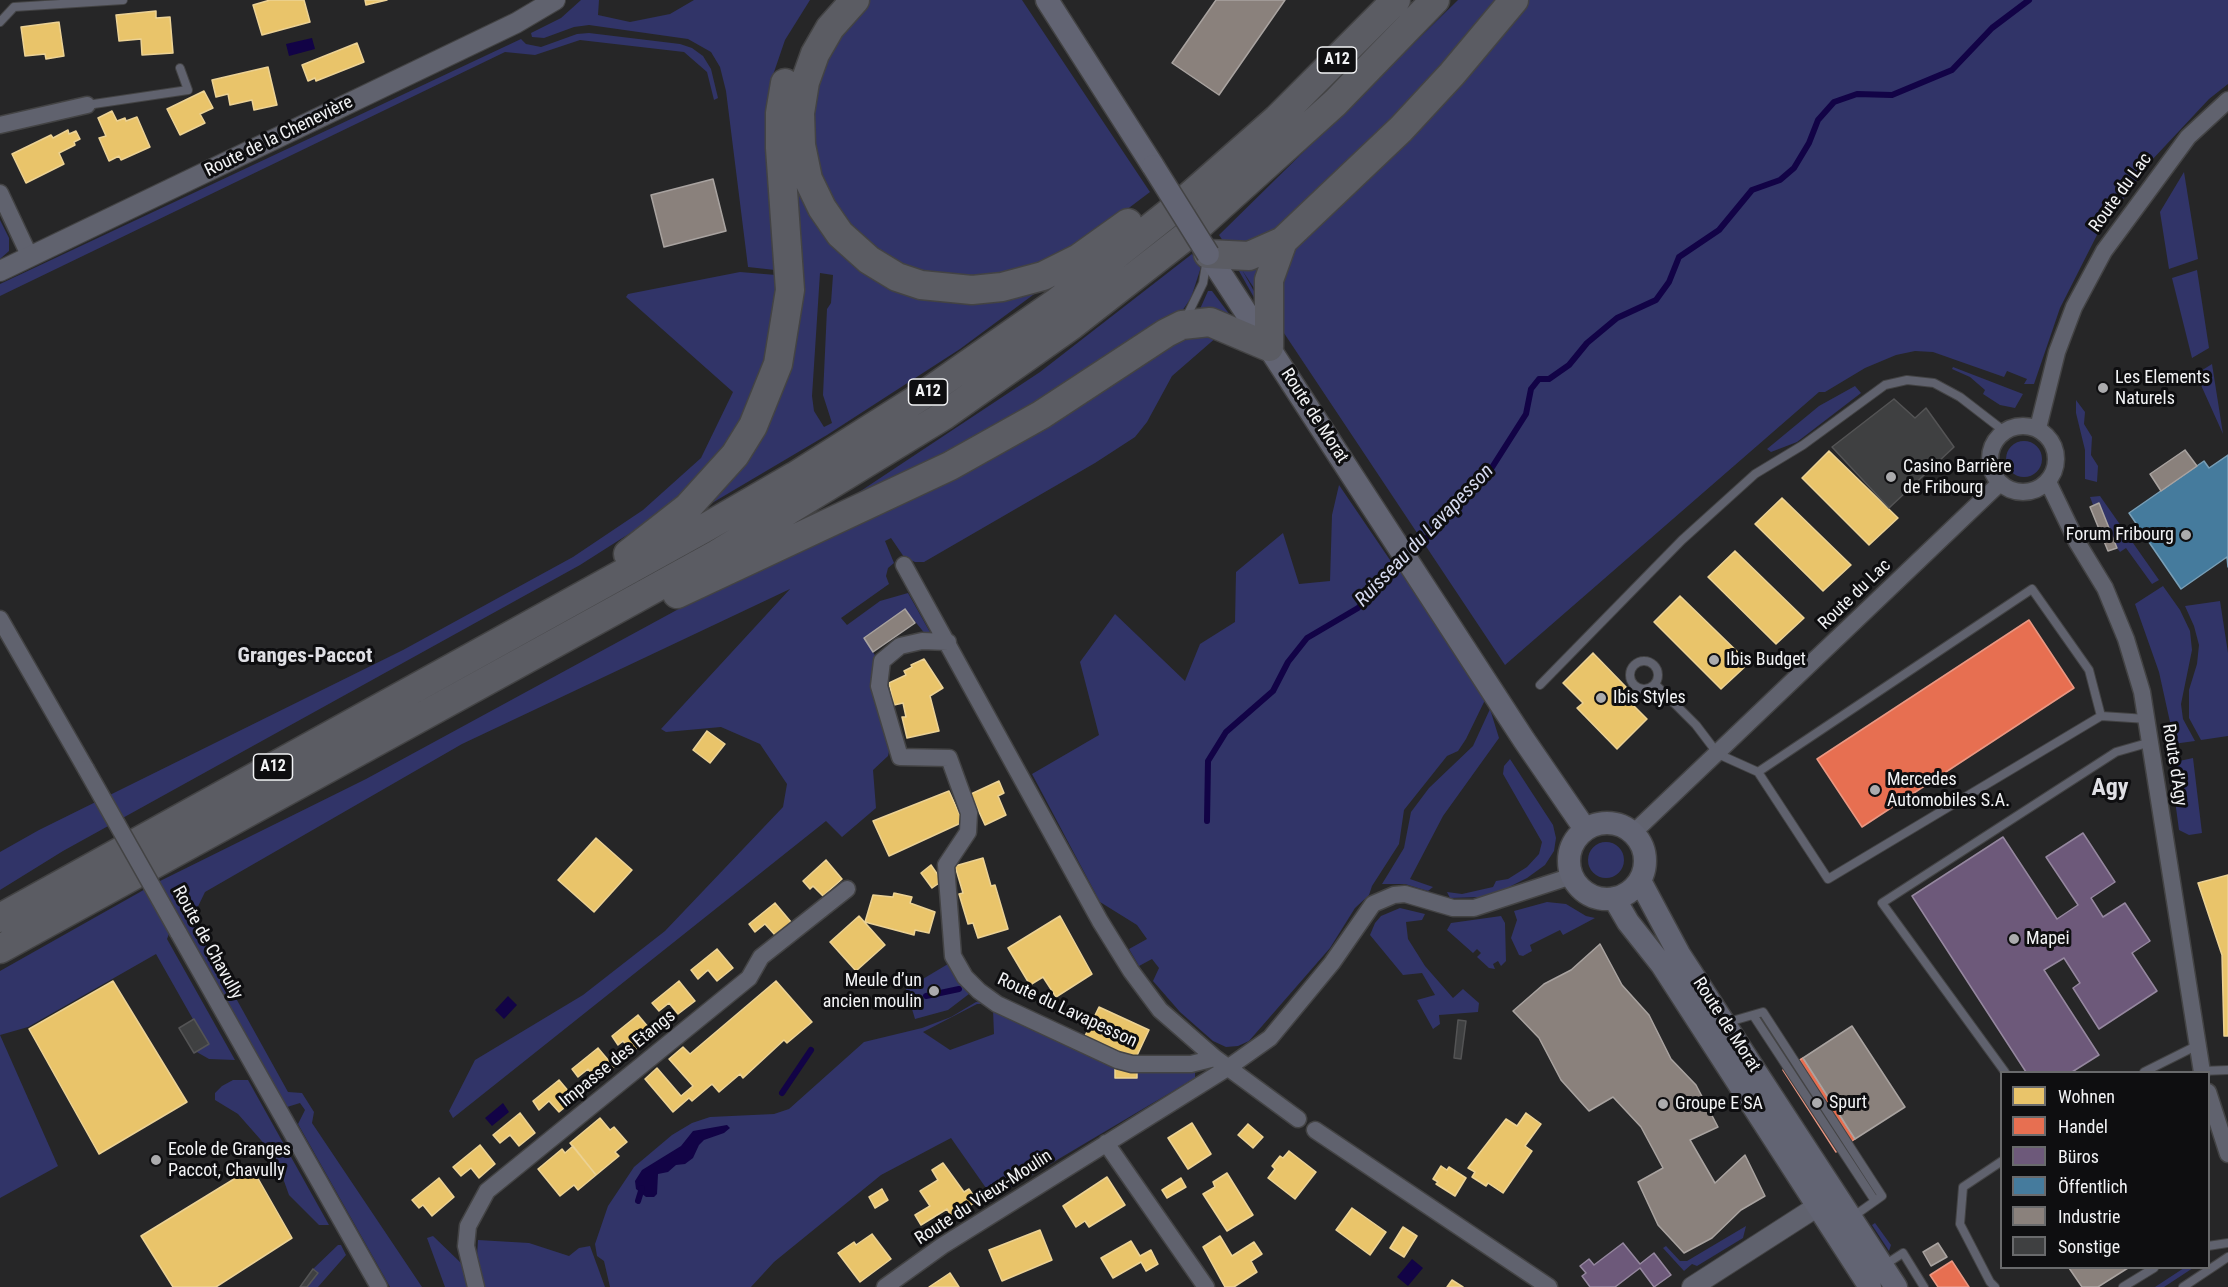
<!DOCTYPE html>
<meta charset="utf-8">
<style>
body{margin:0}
#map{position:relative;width:2228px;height:1287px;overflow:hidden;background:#262627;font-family:"Roboto Condensed",sans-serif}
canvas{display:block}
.legend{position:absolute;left:2000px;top:1071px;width:210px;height:198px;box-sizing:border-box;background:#0e0e10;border:2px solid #696a6c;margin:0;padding:8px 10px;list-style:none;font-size:18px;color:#f2f3f5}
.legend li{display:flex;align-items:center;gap:12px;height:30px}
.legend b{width:30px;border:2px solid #696a6c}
</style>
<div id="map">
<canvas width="2228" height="1287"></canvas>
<ul class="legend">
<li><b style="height:16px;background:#e9c46a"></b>Wohnen</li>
<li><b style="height:16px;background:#e76f51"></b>Handel</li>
<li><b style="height:16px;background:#6d597a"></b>Büros</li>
<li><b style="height:16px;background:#457b9d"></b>Öffentlich</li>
<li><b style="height:16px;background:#8a817c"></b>Industrie</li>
<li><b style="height:16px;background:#3f4041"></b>Sonstige</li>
</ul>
</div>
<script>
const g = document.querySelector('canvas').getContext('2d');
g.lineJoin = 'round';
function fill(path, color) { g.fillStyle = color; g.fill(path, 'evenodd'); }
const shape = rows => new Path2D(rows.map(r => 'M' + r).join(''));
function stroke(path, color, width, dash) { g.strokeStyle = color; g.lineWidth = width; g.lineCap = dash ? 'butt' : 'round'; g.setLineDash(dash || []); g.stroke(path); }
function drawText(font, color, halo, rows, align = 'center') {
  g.font = font + ' "Roboto Condensed",sans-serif'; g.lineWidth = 6; g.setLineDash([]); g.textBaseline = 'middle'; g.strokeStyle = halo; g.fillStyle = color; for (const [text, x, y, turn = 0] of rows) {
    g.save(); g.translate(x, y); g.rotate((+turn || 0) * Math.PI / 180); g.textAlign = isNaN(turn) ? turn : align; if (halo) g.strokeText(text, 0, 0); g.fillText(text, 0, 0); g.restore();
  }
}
const green = shape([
 [581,0,599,0,598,15,630,22,670,14,694,0,810,0,785,40,773,75,767,112,767,168,775,270,748,267,726,91,720,67,711,52,688,39,589,25,574,27,544,38,532,37,531,33,561,18],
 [869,0,1022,0,1150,192,1097,232,1060,254,1036,265,999,275,944,277,903,265,875,250,851,228,834,205,820,174,811,142,816,83,841,32],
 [1458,0,2228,0,2228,84,2209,99,2151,161,2097,235,2060,308,2034,384,2024,384,2027,379,2007,371,2004,377,1933,352,1915,351,1896,355,1865,368,1825,392,1819,392,1505,665,1242,270,1259,300,1256,301,1239,271,1242,269,1219,235],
 [589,33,680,44,692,48,703,56,711,69,718,98,714,100,707,72,684,52,580,40,535,55,505,52,0,296,0,284,521,39,526,44,541,47,577,34],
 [791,113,865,266,1037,292,960,349,827,435,707,506,772,398],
 [820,273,833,275,831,303,827,309,823,395,832,423,824,427,814,411,812,396],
 [2184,172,2198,259,2169,269,2160,212],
 [0,220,9,238,9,251,0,259],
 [1192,254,1201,267,1191,298,1173,324,1042,408,835,508,1040,372],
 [2197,270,2209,348,2192,358,2172,278],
 [740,272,776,275,775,302,766,360,739,423,724,448,679,497,646,523,580,565,63,851,0,890,0,852,39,830,403,650,573,557,643,510,701,458,733,392,626,297,628,294],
 [1208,291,1212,291,1233,319,1200,309],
 [1233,323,1172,376,1147,422,1135,437,1095,463,924,562,915,562,904,557,891,538,885,541,894,563,888,568,886,576,889,584,841,618,847,625,880,601,908,593,931,634,926,635,905,609,864,638,878,660,890,747,888,756,873,770,876,808,842,837,826,821,453,1118,449,1111,475,1060,583,995,665,931,783,807,787,784,760,744,721,727,666,732,661,729,790,589,462,744,205,892,192,919,288,1092,302,1093,314,1112,312,1123,422,1287,390,1287,298,1124,305,1110,300,1103,287,1107,184,927,180,926,169,934,167,939,235,1060,209,1059,195,1051,207,1044,156,954,28,1027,0,1035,58,1166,0,1198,0,971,156,883,366,779,697,599,939,486,1178,334],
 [2212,364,2223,434,2196,374],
 [1953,367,2023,394,2015,408,2000,405,1983,394,1985,390,1970,377,1952,369],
 [1855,386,1861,393,1797,442,1771,452,1767,449,1819,406],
 [2076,400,2085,412,2084,424,2092,437,2091,455,2098,466,2097,482,2085,479,2085,450,2076,413],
 '2006 459a18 18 0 1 1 36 0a18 18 0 1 1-36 0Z',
 [1339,485,1390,560,1394,557,1485,700,1466,739,1458,751,1447,756,1404,810,1399,844,1372,886,1369,895,1355,908,1330,948,1249,1041,1238,1046,1226,1047,1213,1041,1180,1012,1153,981,1159,968,1152,959,1139,966,1129,949,1147,939,1137,925,1100,902,1032,774,1099,735,1080,662,1115,614,1185,681,1200,644,1235,622,1236,572,1283,533,1299,584,1330,581,1332,515],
 [2100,496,2159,580,2152,584,2126,548,2120,552,2117,548,2099,503,2093,505,2090,497],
 [2163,586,2180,610,2190,631,2192,650,2181,704,2183,719,2195,741,2173,744,2167,743,2165,729,2170,722,2159,672,2135,604],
 [2220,601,2228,653,2228,736,2201,740,2189,718,2189,690,2197,664,2199,645,2194,626,2185,606],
 [1490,709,1499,738,1443,816,1410,879,1433,887,1428,891,1405,884,1382,884,1404,848,1411,812,1429,788,1473,746],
 [2193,758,2202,833,2189,835,2179,830,2170,763],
 [1510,759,1553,825,1556,838,1554,851,1545,865,1527,878,1499,892,1480,897,1450,898,1447,892,1462,894,1493,887,1496,881,1508,879,1527,867,1539,854,1542,842,1503,774,1504,766],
 '1588 860a18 18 0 1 1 36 0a18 18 0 1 1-36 0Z',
 [1547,902,1566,904,1586,916,1595,918,1563,935,1560,930,1530,945,1532,951,1523,956,1519,955,1511,938,1517,920,1514,911],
 [1400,908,1425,914,1422,920,1406,922,1408,939,1425,966,1453,998,1463,989,1479,1003,1478,1012,1439,1015,1440,1024,1433,1029,1417,1000,1435,995,1422,973,1403,975,1370,935,1375,923,1381,916],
 [1501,916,1505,923,1506,961,1501,966,1498,961,1493,964,1495,969,1489,968,1477,957,1481,953,1477,949,1473,953,1447,930,1451,923],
 [948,964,969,994,948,1010,915,1019,906,989],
 [982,1001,1114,1068,1195,1070,1195,1078,993,1198,951,1138,881,1175,774,1262,751,1287,610,1287,604,1261,597,1256,595,1244,608,1206,634,1167,672,1135,692,1123,710,1117,774,1114,789,1109,864,1042,922,1028,951,1017,976,1002],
 [977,1004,984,1004,993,1010,994,1034,950,1050,923,1032],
 [233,1080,248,1080,329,1225,319,1225,289,1195,275,1156,238,1114,215,1100,215,1093,222,1086],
 [1875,1223,1891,1245,1889,1251,1872,1225],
 [1746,1226,1743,1238,1697,1266,1692,1264,1684,1271,1663,1248,1666,1246,1680,1261,1687,1261],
 [433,1236,461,1263,470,1287,445,1287,427,1238],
 [478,1240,529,1243,569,1256,579,1248,590,1246,605,1287,485,1287,477,1256],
 [338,1245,341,1245,346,1255,318,1287,307,1287,318,1273,313,1269],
 [2184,1268,2193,1268,2164,1287,2155,1287]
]);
const water = shape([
 [312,38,315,49,289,56,286,44],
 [508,996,517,1005,504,1019,495,1010],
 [503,1103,509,1112,492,1126,485,1118],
 [727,1125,730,1128,724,1133,704,1140,699,1145,693,1158,685,1164,676,1165,668,1172,658,1174,657,1194,654,1197,646,1197,636,1189,635,1181,642,1170,681,1146,693,1131],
 [1412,1259,1423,1268,1408,1286,1397,1277]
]);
const homes = shape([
 [270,0,304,0,310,22,262,35,253,5,270,0],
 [365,0,387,0,366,5,365,0],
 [156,11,156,18,170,17,173,53,142,55,141,39,119,41,116,15,156,11],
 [59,22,64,56,46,59,45,54,25,56,21,27,59,22],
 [357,43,364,62,316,81,315,78,308,81,302,65,357,43],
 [268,67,277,105,254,110,252,100,230,105,228,94,216,97,212,80,268,67],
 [204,91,213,108,200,114,205,123,180,135,167,109,204,91],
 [112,111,117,121,125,118,126,121,137,117,150,147,121,160,119,156,109,161,99,138,106,136,98,118,112,111],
 [68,130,69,134,76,131,80,139,74,142,75,145,59,153,64,164,26,183,12,154,51,135,53,138,68,130],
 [1829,451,1898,518,1869,545,1802,478,1829,451],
 [1782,498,1851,565,1823,591,1755,524,1782,498],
 [1735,551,1804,618,1776,644,1708,577,1735,551],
 [1680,596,1749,663,1721,689,1654,622,1680,596],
 [1593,653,1626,687,1620,692,1647,719,1617,749,1577,708,1583,703,1563,683,1593,653],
 [924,659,943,688,930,696,939,731,907,738,902,717,906,717,903,703,894,705,889,683,906,675,904,671,912,667,911,665,924,659],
 [707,731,725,744,710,763,693,750,707,731],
 [999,781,1004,793,998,796,1006,815,985,825,971,794,999,781],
 [949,791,963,822,889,856,873,821,949,791],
 [596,838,632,870,594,912,558,880,596,838],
 [983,858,991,886,995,885,1008,929,978,938,973,923,968,924,959,894,963,893,955,866,983,858],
 [826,860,842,879,823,896,813,886,810,889,803,881,826,860],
 [931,865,942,881,932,888,921,873,931,865],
 [2228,875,2228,1036,2224,1036,2222,955,2198,883,2228,875],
 [894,893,912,897,910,903,935,912,929,933,915,930,914,935,865,922,873,895,893,897,894,893],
 [775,903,791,922,775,935,765,924,755,932,749,924,775,903],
 [859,916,885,945,856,971,830,942,859,916],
 [1060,916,1092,974,1056,997,1043,977,1030,985,1008,948,1060,916],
 [717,949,733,968,717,981,708,970,698,979,691,970,717,949],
 [113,981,187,1102,99,1154,29,1029,113,981],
 [679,981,695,1001,678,1014,669,1003,659,1011,652,1003,679,981],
 [776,981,812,1022,787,1043,784,1040,743,1078,740,1074,719,1092,712,1084,692,1101,689,1098,673,1112,645,1079,657,1068,681,1096,693,1086,669,1059,683,1047,690,1054,776,981],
 [1099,1007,1149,1030,1134,1062,1084,1038,1099,1007],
 [638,1015,654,1034,632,1052,623,1041,618,1045,612,1036,638,1015],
 [598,1048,614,1067,597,1080,588,1069,578,1077,572,1069,598,1048],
 [1115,1068,1137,1068,1137,1078,1115,1078,1115,1068],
 [559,1080,575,1099,559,1112,549,1101,539,1110,533,1101,559,1080],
 [520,1113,535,1133,519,1146,510,1135,500,1143,493,1135,520,1113],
 [1526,1113,1541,1124,1525,1146,1532,1151,1503,1193,1488,1183,1486,1186,1472,1177,1475,1172,1468,1168,1506,1119,1517,1126,1526,1113],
 [600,1118,610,1130,614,1127,627,1142,615,1152,619,1156,596,1175,570,1143,600,1118],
 [1192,1123,1211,1154,1188,1169,1168,1138,1192,1123],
 [1248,1124,1263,1137,1253,1148,1238,1135,1248,1124],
 [480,1145,495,1164,479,1178,471,1168,461,1176,453,1167,480,1145],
 [573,1146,596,1175,578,1190,574,1185,560,1196,538,1169,562,1149,565,1153,573,1146],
 [1289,1151,1316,1172,1295,1199,1268,1178,1275,1169,1272,1166,1280,1156,1283,1158,1289,1151],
 [943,1163,964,1192,969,1189,977,1201,952,1217,947,1209,921,1225,915,1215,930,1206,920,1191,938,1180,932,1170,943,1163],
 [1441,1166,1447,1170,1449,1167,1466,1178,1455,1196,1436,1184,1438,1182,1433,1179,1441,1166],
 [252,1168,292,1238,216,1287,173,1287,141,1236,252,1168],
 [1227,1173,1253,1215,1227,1231,1203,1194,1215,1187,1213,1182,1227,1173],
 [1107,1177,1125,1205,1089,1227,1085,1221,1076,1227,1063,1206,1107,1177],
 [439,1178,454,1197,432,1216,423,1205,419,1208,412,1200,439,1178],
 [1181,1178,1186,1187,1167,1198,1162,1190,1181,1178],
 [882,1189,888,1200,875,1208,869,1197,882,1189],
 [1352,1208,1386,1232,1370,1255,1336,1230,1352,1208],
 [1403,1227,1417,1236,1404,1257,1390,1248,1403,1227],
 [1040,1230,1052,1260,1002,1281,989,1250,1040,1230],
 [872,1234,891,1259,860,1282,838,1253,854,1242,856,1245,872,1234],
 [1220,1236,1232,1256,1254,1242,1262,1254,1251,1261,1257,1272,1234,1287,1225,1287,1203,1247,1220,1236],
 [1131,1241,1140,1256,1151,1250,1158,1264,1146,1271,1141,1262,1113,1278,1101,1258,1131,1241],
 [950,1273,959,1287,929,1287,950,1273],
 [1452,1280,1463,1287,1447,1287,1452,1280]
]);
const shops = shape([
 [2029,620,2074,688,1862,827,1817,759,2029,620],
 [1803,1058,1855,1139,1836,1152,1783,1070,1803,1058],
 [1952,1261,1969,1287,1938,1287,1930,1275,1952,1261]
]);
const offices = shape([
 [2083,833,2115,882,2091,898,2103,917,2125,903,2150,941,2132,953,2157,991,2099,1029,2073,988,2080,983,2064,958,2044,970,2099,1055,2072,1072,2026,1072,1912,896,2003,837,2057,919,2078,905,2046,857,2083,833],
 [1623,1243,1640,1264,1654,1253,1671,1275,1654,1287,1640,1268,1615,1287,1590,1287,1582,1276,1586,1273,1580,1266,1589,1259,1594,1265,1623,1243]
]);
const public = shape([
 [2228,455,2228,567,2227,557,2181,589,2129,513,2204,461,2209,468,2228,455]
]);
const industry = shape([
 [1216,0,1285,0,1219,95,1172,63,1216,0],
 [713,179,726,231,664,247,651,195,713,179],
 [2185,450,2197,466,2161,491,2150,474,2185,450],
 [2099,503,2117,548,2108,551,2090,507,2099,503],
 [905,609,915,623,873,652,864,638,905,609],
 [1600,944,1622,985,1649,1015,1671,1059,1696,1085,1718,1127,1690,1140,1715,1183,1745,1155,1765,1196,1741,1210,1712,1238,1684,1253,1658,1225,1638,1182,1663,1168,1641,1127,1613,1097,1589,1111,1561,1080,1539,1038,1513,1011,1544,984,1571,970,1600,944],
 [1852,1026,1905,1107,1855,1139,1803,1058,1852,1026],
 [1938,1243,1947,1257,1931,1266,1923,1252,1938,1243],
 [2069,1268,2128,1268,2098,1287,2082,1287,2069,1268]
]);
const stream = shape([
 [1207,821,1208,761,1226,732,1273,691,1288,662,1307,638,1358,608,1375,591,1382,576,1430,535,1491,469,1526,414,1531,389,1539,379,1549,379,1569,365,1587,343,1617,318,1656,300,1669,282,1679,257,1719,230,1752,190,1780,180,1794,168,1809,143,1818,120,1834,102,1857,94,1892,95,1952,70,1992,28,2029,0],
 [926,996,959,989],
 [782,1093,811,1050],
 [638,1201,642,1188]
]);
const building = shape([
 [1894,399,1915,418,1926,408,1954,447,1889,508,1832,447,1894,399],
 [194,1019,209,1044,194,1053,179,1028,194,1019],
 [1458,1020,1466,1021,1461,1059,1454,1058,1458,1020],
 [313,1269,318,1273,307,1287,300,1287,313,1269]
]);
const service = shape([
 [0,22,14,7,123,0],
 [87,105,188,90,180,68],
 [1185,320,1203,283,1207,259],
 '1630 675a14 14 0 1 1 28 0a14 14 0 1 1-28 0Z',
 [1655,684,1696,725,1718,754,1758,772,1828,879,2101,716,2147,719],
 [1540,685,1682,540,1755,474,1803,445,1885,385,1907,380,1934,383,1960,397,2004,431],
 [1758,772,2032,589,2089,670,2101,716],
 [1753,1015,1875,1201,1851,1218],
 [1725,1023,1763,1012,1882,1196,1875,1201],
 [2202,1071,2228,1070],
 [2005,1072,1882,903,2116,752,2151,742],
 [2144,1072,2196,1046],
 [2208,1246,2228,1243],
 [1883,1266,1903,1253,1924,1287],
 [1995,1287,1990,1282,1960,1224,1963,1187,2002,1161],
 [2123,1287,2154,1268],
 [2183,1287,2228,1257]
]);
const minor = shape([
 [0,125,87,105],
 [0,193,30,257],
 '1990 459a33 33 0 1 1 66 0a33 33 0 1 1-66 0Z',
 [2038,428,2057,352,2074,307,2104,251,2188,137,2228,100],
 [2048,482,2077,542,2105,588,2126,639,2142,692,2202,1072],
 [904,565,1100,921,1131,971,1160,1010,1215,1058,1298,1119],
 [0,619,86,769],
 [948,642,922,641,900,646,882,661,879,686,900,757,949,758,969,813,968,832,946,865,953,956,965,977,979,991,997,1004,1117,1060,1132,1064,1191,1064,1215,1058],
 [1633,833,2000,483],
 [178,932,379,1287],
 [2208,1092,2228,1154],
 [1315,1130,1549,1287],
 [1106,1143,1206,1287],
 [476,1287,466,1246,468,1226,487,1191,749,978,761,957,847,889],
 [885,1287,942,1246,1229,1067,1270,1038,1332,963,1373,904,1394,895,1405,894,1453,908,1474,908,1572,876]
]);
const tertiary = shape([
 [0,271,516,23,555,0],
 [1692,1287,1818,1206]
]);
const secondary = shape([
 [1047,0,1153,166],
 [1208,254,1524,740,1585,829],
 '1569 861a38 38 0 1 1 76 0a38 38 0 1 1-76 0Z',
 [1640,881,1679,954,1896,1287],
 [1614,898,1628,922,1662,965,1870,1287]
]);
const motorway = shape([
 [855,0,830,28,815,54,805,82,800,113,801,145,808,179,822,208,840,234,869,260,897,277,921,285,972,290,1002,287,1043,276,1079,258,1128,223],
 [1208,254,1249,256,1283,241,1401,129,1452,74,1514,0],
 [628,554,688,507,735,455,753,426,778,364,790,290,780,148,780,113,785,83],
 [677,594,950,466,1041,415,1166,333,1182,325,1210,322,1269,347,1269,280,1283,241],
 [0,918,703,529,795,476,928,392,1057,302,1184,201,1277,119,1396,0],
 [0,949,717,554,943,416,1072,325,1195,229,1335,103,1435,0]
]);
const minorBridge = shape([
 [86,769,178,932]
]);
const secondaryBridge = shape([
 [1153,166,1208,254]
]);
const markers = [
 [2103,388,6,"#ababad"],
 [1891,477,6,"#ababad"],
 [2186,535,6,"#ababad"],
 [1714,660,6,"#ababad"],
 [1601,698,6,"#ababad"],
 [1875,790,6,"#ababad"],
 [2014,939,6,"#ababad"],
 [934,991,6,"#ababad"],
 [1817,1103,6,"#ababad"],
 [1663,1104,6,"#ababad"],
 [156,1160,6,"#ababad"]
];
const shields = [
 [1337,60,39],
 [928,392,39],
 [273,767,39]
];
const shieldNames = [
 ["A12",1337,60],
 ["A12",928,392],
 ["A12",273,767]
];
const streetNames = [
 ["Route de la Chenevière",279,137,-26],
 ["Route du Lac",2121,193,-54],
 ["Route de Morat",1314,416,57],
 ["Route du Lac",1855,595,-44],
 ["Route d'Agy",2174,765,81],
 ["Route de Chavully",207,943,61],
 ["Route du Lavapesson",1067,1011,25],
 ["Route de Morat",1726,1025,57],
 ["Impasse des Etangs",618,1059,-39],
 ["Route du Vieux-Moulin",984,1198,-33]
];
const poiNames = [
 ["Les Elements",2115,378],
 ["Naturels",2115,399],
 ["Casino Barrière",1903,467],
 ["de Fribourg",1903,488],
 ["Forum Fribourg",2174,535,"right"],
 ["Ibis Budget",1726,660],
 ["Ibis Styles",1613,698],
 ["Mercedes",1887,780],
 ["Automobiles S.A.",1887,801],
 ["Mapei",2026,939],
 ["Meule d’un",922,981,"right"],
 ["ancien moulin",922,1002,"right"],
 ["Spurt",1829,1103],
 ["Groupe E SA",1675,1104],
 ["Ecole de Granges",168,1150],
 ["Paccot, Chavully",168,1171]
];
const waterNames = [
 ["Ruisseau du Lavapesson",1425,536,-46]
];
const quarterNames = [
 ["Granges-Paccot",305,657]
];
const districtNames = [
 ["Agy",2110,789]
];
fill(green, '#313468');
fill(water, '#120346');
fill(homes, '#e9c46a');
stroke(homes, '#ecd294', 1.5);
fill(shops, '#e76f51');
stroke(shops, '#ea9782', 1.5);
fill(offices, '#6d597a');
stroke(offices, '#95879f', 1.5);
fill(public, '#457b9d');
stroke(public, '#799fb7', 1.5);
fill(industry, '#8a817c');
stroke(industry, '#a9a3a0', 1.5);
stroke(stream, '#120346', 6);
fill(building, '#3f4041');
stroke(building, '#545455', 1.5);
stroke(service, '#434344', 10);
stroke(minor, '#434344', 19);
stroke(tertiary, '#434344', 22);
stroke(secondary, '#434344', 25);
stroke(motorway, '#434344', 31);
stroke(service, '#60626e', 8);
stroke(minor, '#60626e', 16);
stroke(tertiary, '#60626e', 20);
stroke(secondary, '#626473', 22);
stroke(motorway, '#5b5c63', 28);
stroke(minorBridge, '#434344', 19, []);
stroke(secondaryBridge, '#434344', 25, []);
stroke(minorBridge, '#60626e', 16);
stroke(secondaryBridge, '#626473', 22);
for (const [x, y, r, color] of markers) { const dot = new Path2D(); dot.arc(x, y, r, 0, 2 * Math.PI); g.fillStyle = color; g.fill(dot); stroke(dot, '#0e0e10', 2); }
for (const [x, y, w] of shields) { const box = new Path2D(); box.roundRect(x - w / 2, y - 13, w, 26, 4.5); g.fillStyle = '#0e0e10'; g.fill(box); stroke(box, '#f2f3f5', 1.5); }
drawText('bold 16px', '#f2f3f5', null, shieldNames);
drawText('18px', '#f2f3f5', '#0e0e10', streetNames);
drawText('18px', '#f2f3f5', '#0e0e10', poiNames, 'left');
drawText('italic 20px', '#d6daef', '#0e0e10', waterNames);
drawText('bold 21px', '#e0e0e5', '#0e0e10', quarterNames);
drawText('bold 24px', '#e0e0e5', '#0e0e10', districtNames);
</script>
